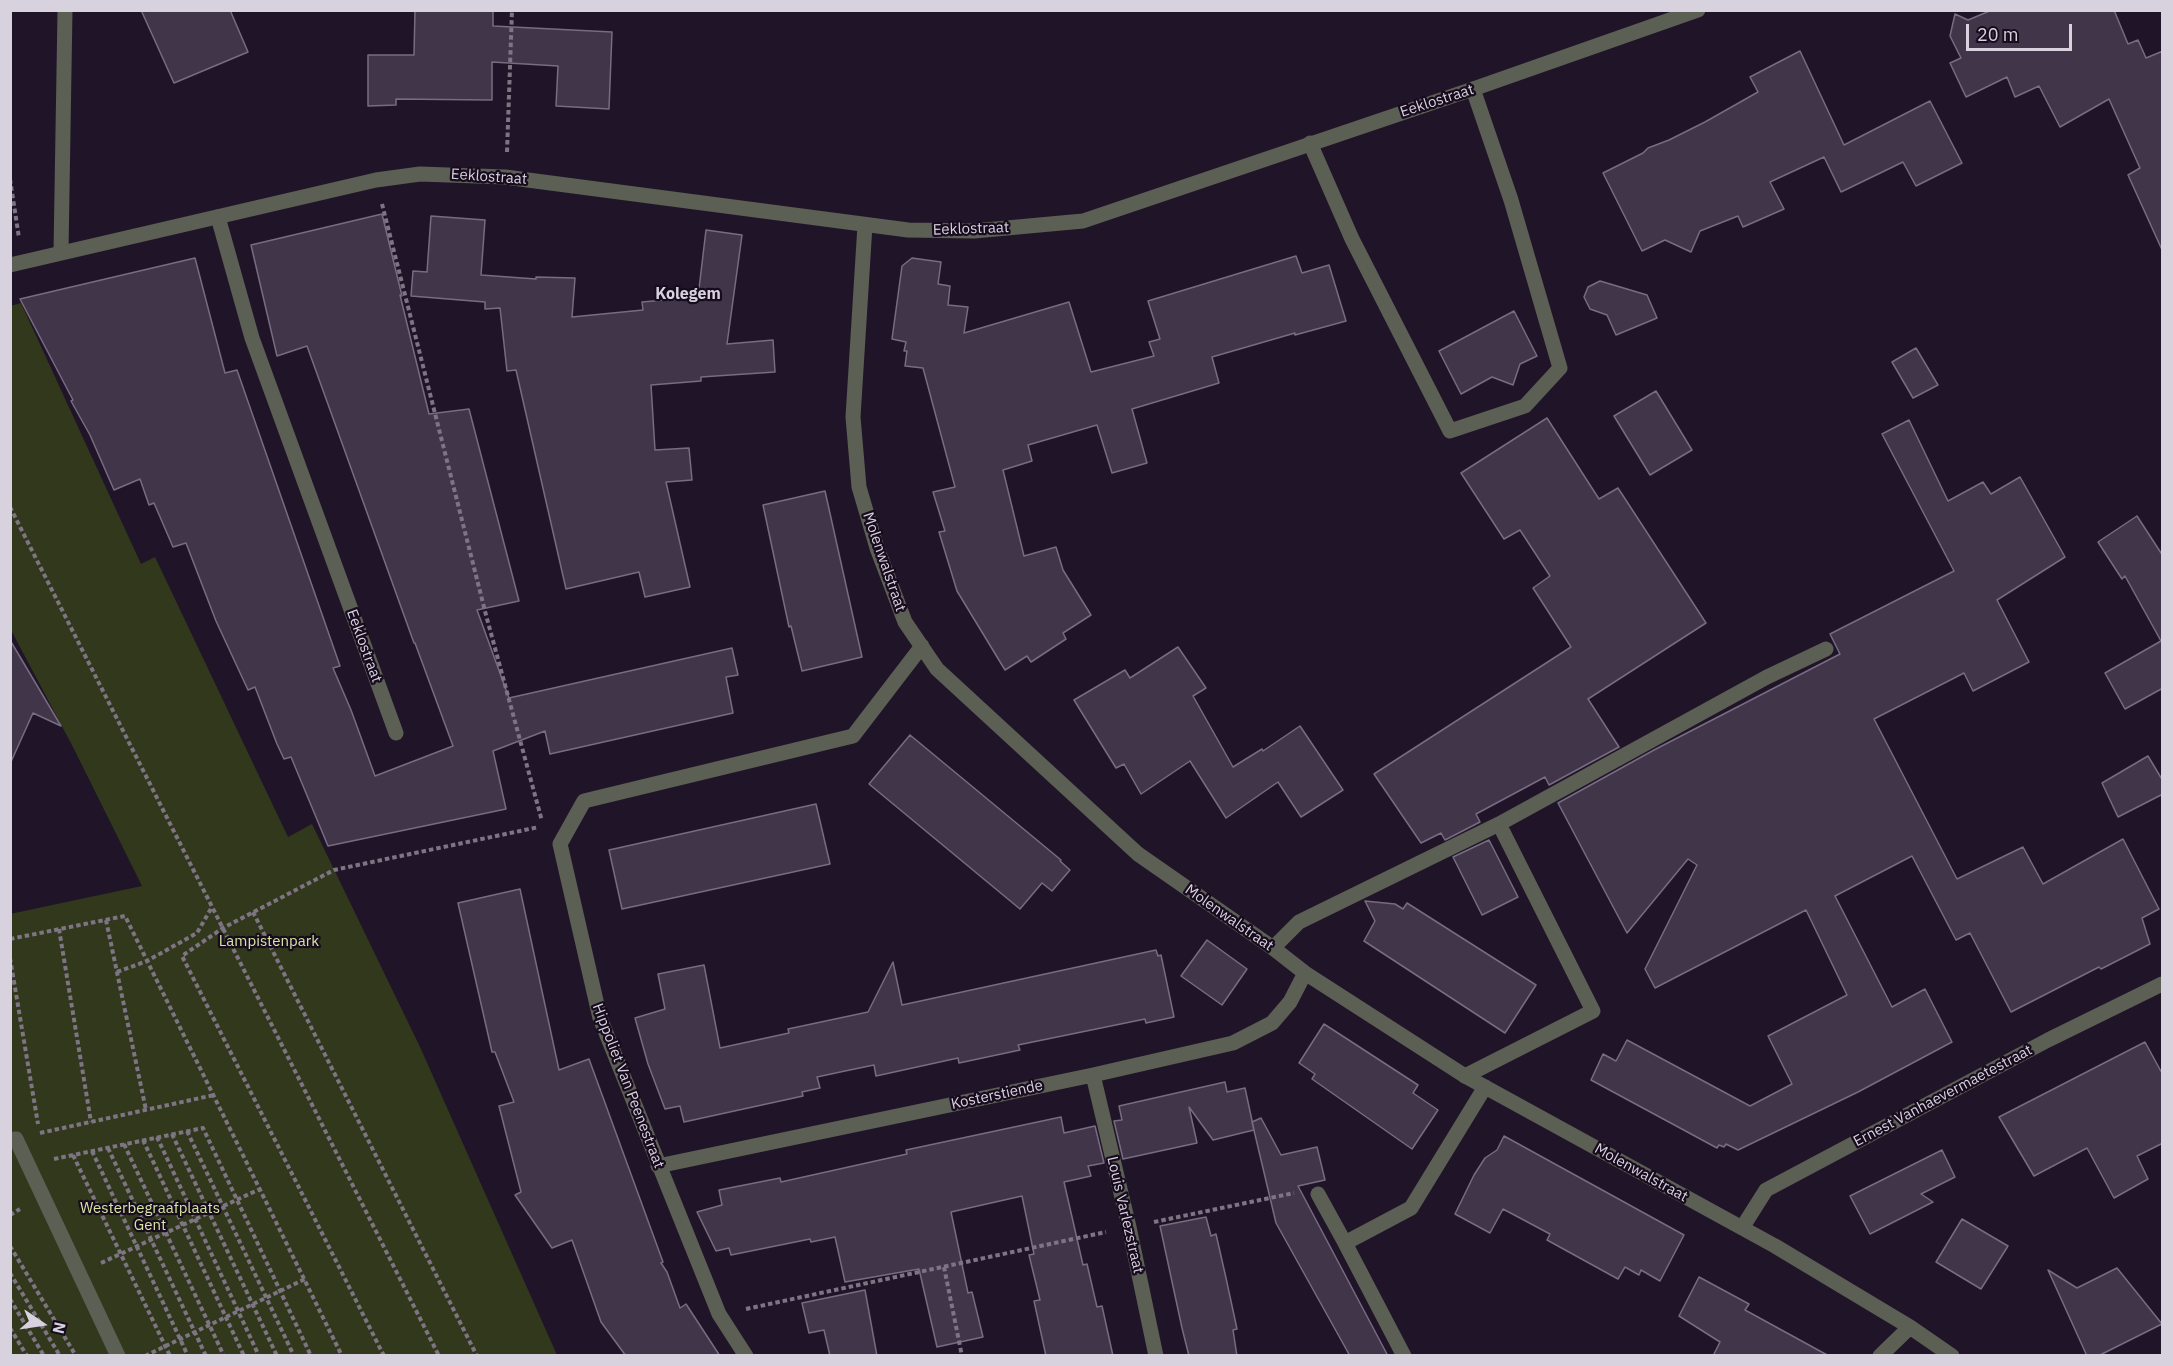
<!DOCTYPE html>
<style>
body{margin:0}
#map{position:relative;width:2173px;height:1366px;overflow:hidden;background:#201528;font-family:"IBM Plex Sans",sans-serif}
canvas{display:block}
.frame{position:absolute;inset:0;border:12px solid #d8d1de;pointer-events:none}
.north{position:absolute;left:12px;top:1294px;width:60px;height:60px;-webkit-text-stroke:4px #170c1e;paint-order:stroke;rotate:103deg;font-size:16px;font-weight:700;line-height:24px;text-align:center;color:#d8d1de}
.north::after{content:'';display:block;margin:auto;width:21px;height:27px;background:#d8d1de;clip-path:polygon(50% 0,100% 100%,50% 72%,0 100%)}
.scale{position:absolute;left:1966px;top:24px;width:106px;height:27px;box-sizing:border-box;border:3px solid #d8d1de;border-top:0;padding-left:8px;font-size:18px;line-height:21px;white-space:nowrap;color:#d8d1de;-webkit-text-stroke:4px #170c1e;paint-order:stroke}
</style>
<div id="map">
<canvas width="2173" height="1366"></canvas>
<div class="frame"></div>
<div class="north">N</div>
<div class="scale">20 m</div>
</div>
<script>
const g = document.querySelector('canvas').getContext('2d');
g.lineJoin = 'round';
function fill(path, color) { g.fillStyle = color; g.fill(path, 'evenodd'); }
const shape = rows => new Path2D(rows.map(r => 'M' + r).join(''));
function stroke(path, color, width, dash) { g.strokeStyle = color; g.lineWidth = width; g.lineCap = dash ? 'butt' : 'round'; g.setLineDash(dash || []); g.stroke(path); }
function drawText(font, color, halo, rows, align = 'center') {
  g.font = font + ' "IBM Plex Sans",sans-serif'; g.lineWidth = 4.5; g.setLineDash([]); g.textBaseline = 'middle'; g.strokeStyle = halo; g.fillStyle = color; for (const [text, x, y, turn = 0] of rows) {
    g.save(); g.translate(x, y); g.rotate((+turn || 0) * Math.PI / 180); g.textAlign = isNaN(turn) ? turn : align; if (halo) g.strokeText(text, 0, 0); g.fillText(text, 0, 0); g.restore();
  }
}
const green = shape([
 [21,303,141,564,155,557,288,837,312,824,420,1047,557,1355,11,1355,10,914,142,886,74,749,11,630,10,306]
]);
const building = shape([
 [141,10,230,10,248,52,174,83,141,10],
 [415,10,493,10,493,26,612,32,609,109,556,106,558,66,492,62,492,100,396,99,396,105,368,106,368,55,414,55,415,10],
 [1992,10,2114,10,2128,44,2138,40,2146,58,2163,51,2163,252,2128,175,2140,168,2109,99,2060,127,2039,86,2015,97,2007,77,1966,97,1950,63,1961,58,1950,36,1955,14,1968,20,1992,10],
 [1800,51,1844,145,1930,101,1962,163,1916,186,1903,162,1841,192,1824,157,1770,182,1784,209,1743,227,1738,216,1700,231,1691,252,1665,240,1642,251,1603,173,1643,153,1648,148,1669,140,1705,122,1758,92,1750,77,1800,51],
 [382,214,402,296,400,295,429,414,469,409,519,601,477,610,509,698,732,648,738,675,726,677,733,713,550,754,545,731,493,751,506,809,328,846,291,757,284,759,277,744,255,687,248,690,216,621,186,543,173,547,154,503,149,505,140,479,114,490,90,435,71,401,73,400,20,299,195,258,225,373,237,370,340,666,333,668,351,710,375,776,453,746,415,643,414,643,307,346,277,356,251,245,382,214],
 [431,216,485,220,481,275,536,279,536,277,575,278,572,317,643,310,642,302,698,297,706,230,742,235,727,344,773,340,775,372,701,377,701,381,651,385,655,450,689,448,692,480,666,482,690,587,645,597,639,572,566,589,516,370,507,371,500,308,485,309,485,302,411,296,413,271,427,272,431,216],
 [1296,256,1302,273,1329,265,1346,321,1295,335,1295,333,1212,357,1219,383,1132,409,1147,463,1112,473,1097,425,1028,445,1032,461,1003,470,1024,556,1056,547,1063,570,1091,615,1063,633,1066,639,1031,662,1027,656,1005,670,957,591,939,532,945,531,933,492,955,487,923,368,905,366,907,351,904,351,906,342,892,339,902,266,912,258,941,262,938,284,950,286,948,305,968,307,964,333,1069,302,1091,372,1154,356,1149,342,1160,339,1148,301,1296,256],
 [1600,281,1647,295,1657,318,1616,335,1607,315,1590,309,1584,297,1588,287,1600,281],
 [1514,311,1537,356,1520,364,1513,385,1492,377,1461,394,1439,351,1514,311],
 [1916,348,1938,385,1913,398,1892,362,1916,348],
 [1656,391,1692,450,1650,475,1614,416,1656,391],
 [1547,418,1599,499,1618,488,1706,623,1588,699,1619,747,1549,785,1545,777,1476,814,1480,822,1445,840,1441,833,1421,843,1374,774,1571,647,1533,588,1550,576,1520,530,1504,539,1461,473,1547,418],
 [1909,420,1948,501,1983,482,1991,494,2020,477,2065,557,1997,600,2029,662,1973,691,1964,673,1874,719,1957,879,2023,847,2043,884,2123,839,2159,909,2142,918,2150,944,2101,969,2099,967,2011,1012,1970,933,1956,940,1912,856,1835,896,1892,1007,1925,989,1952,1042,1858,1092,1738,1150,1726,1144,1724,1147,1719,1145,1717,1148,1591,1080,1603,1054,1616,1061,1627,1040,1750,1106,1792,1084,1768,1036,1847,995,1806,910,1655,988,1645,969,1697,865,1688,859,1627,933,1558,803,1654,750,1840,654,1830,634,1954,571,1882,434,1909,420],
 [825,491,862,657,802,671,791,626,789,627,763,505,825,491],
 [2137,516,2163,556,2163,688,2125,709,2105,673,2161,641,2125,576,2122,579,2098,542,2137,516],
 [10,640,61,726,33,713,10,764,10,640],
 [1178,647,1206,688,1193,696,1233,767,1262,749,1263,751,1300,726,1343,790,1301,817,1278,782,1226,818,1190,761,1141,794,1124,764,1116,768,1074,700,1125,670,1130,678,1178,647],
 [910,735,1061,860,1060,861,1070,870,1052,891,1042,883,1020,909,869,784,910,735],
 [2148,756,2163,781,2163,794,2118,817,2102,783,2148,756],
 [816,804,830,864,622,909,609,850,816,804],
 [1489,840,1518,897,1482,915,1453,857,1489,840],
 [520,889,559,1070,589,1059,663,1262,661,1263,667,1272,680,1308,686,1304,720,1356,626,1356,601,1322,572,1240,552,1248,515,1195,521,1192,499,1106,514,1102,495,1052,492,1052,458,903,520,889],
 [1365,901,1395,904,1403,909,1407,903,1536,985,1505,1033,1364,941,1375,921,1365,901],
 [1207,940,1247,969,1222,1005,1181,976,1207,940],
 [1156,950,1158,956,1161,955,1174,1017,1146,1023,1145,1019,1018,1045,1020,1050,959,1063,958,1058,876,1076,874,1065,845,1071,817,1077,820,1088,802,1092,803,1096,684,1122,680,1106,665,1109,648,1064,635,1018,665,1009,658,974,704,965,720,1048,789,1033,788,1029,868,1012,893,962,902,1005,1156,950],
 [1324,1024,1418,1085,1413,1093,1438,1110,1412,1149,1312,1079,1315,1074,1299,1063,1324,1024],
 [2145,1042,2163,1075,2163,1143,2137,1156,2148,1179,2114,1198,2087,1148,2034,1176,1999,1117,2145,1042],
 [1225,1082,1227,1092,1245,1088,1254,1130,1213,1140,1189,1107,1197,1143,1123,1159,1114,1121,1122,1120,1119,1106,1225,1082],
 [1061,1117,1064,1133,1095,1126,1104,1163,1088,1166,1091,1176,1064,1182,1083,1265,1087,1264,1097,1307,1102,1306,1113,1356,1046,1356,1034,1301,1040,1300,1029,1255,1034,1254,1022,1196,951,1212,968,1293,972,1292,983,1337,937,1347,919,1269,845,1282,835,1237,811,1242,810,1239,731,1255,729,1248,716,1251,697,1212,722,1205,719,1190,780,1178,781,1182,907,1154,906,1150,1061,1117],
 [1261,1118,1281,1155,1317,1147,1325,1180,1298,1186,1388,1356,1350,1356,1276,1223,1252,1122,1261,1118],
 [1504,1136,1684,1235,1660,1281,1641,1270,1639,1275,1625,1267,1618,1279,1547,1240,1550,1234,1503,1209,1490,1233,1455,1214,1474,1175,1485,1158,1497,1150,1504,1136],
 [1942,1150,1955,1177,1921,1194,1933,1202,1870,1234,1850,1196,1942,1150],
 [1206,1217,1211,1236,1216,1234,1226,1278,1237,1329,1233,1330,1237,1356,1189,1356,1182,1328,1160,1226,1206,1217],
 [1962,1219,2008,1246,1981,1289,1936,1262,1962,1219],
 [2117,1268,2162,1324,2098,1356,2087,1356,2048,1270,2077,1288,2117,1268],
 [1699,1277,1749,1304,1745,1310,1829,1356,1713,1356,1720,1342,1679,1316,1699,1277],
 [865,1290,877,1356,830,1356,824,1330,809,1333,802,1303,865,1290]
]);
const path = shape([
 [507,152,512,10],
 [10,179,19,238],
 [382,204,486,615,542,821],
 [10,507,439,1356],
 [253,912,477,1356],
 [106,920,146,1110],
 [59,929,91,1122],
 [10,939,125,916,342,1356],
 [10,958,38,1124],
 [117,972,147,961,197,933,212,907],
 [187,1131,294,1356],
 [40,1133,214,1095],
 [172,1134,277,1356],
 [157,1137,259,1356],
 [143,1140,244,1356],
 [124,1144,224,1356],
 [108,1148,206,1356],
 [92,1151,188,1356],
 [73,1155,170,1356],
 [54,1159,203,1128,311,1356],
 [10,1215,20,1209],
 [1154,1222,1294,1193],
 [10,1246,76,1356],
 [101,1263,260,1189],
 [944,1267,962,1356],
 [10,1273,60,1356],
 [10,1299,44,1356],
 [746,1309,1106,1232],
 [10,1328,27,1356],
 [145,1356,305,1279],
 [384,1356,182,956,223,928,334,870,539,827]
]);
const service = shape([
 [1310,143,1352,239,1450,431,1525,406,1560,368,1511,200,1473,89],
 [61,252,65,10],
 [1499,824,1767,677,1826,649],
 [1273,948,1299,922,1499,824,1593,1011,1465,1076],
 [10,1140,16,1139,118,1356],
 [1318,1194,1345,1243],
 [1404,1356,1345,1243,1411,1208,1485,1087]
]);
const minor = shape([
 [218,217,252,338,396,733],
 [865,225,853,417,859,487,877,548,905,622,937,669,1138,854,1273,948,1305,973,1465,1076,1775,1246,1910,1327,1952,1356],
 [1093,1075,1129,1227,1156,1356],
 [658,1166,1093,1075,1233,1043,1272,1023,1290,1002,1305,973],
 [1742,1228,1766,1190,2048,1040,2162,984],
 [746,1356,719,1314,600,1018,560,844,584,801,853,736,922,646],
 [1880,1356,1910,1327]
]);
const tertiary = shape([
 [10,265,376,180,420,174,505,177,908,230,974,231,1083,221,1473,89,1698,10]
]);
const streetNames = [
 ["Eeklostraat",1437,101,-18],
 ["Eeklostraat",489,177,4],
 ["Eeklostraat",971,229,-2],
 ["Molenwalstraat",884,562,71],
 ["Eeklostraat",364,646,70],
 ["Molenwalstraat",1229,918,35],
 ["Hippoliet Van Peenestraat",628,1086,69],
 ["Kosterstiende",997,1095,-12],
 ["Ernest Vanhaevermaetestraat",1943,1096,-28],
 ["Molenwalstraat",1641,1173,29],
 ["Louis Varlezstraat",1125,1215,77]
];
const parkNames = [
 ["Lampistenpark",269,942],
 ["Westerbegraafplaats",150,1209],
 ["Gent",150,1226]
];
const neighbourhoodNames = [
 ["Kolegem",688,294]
];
fill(green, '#32381b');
fill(building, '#41354a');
stroke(building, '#786c83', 1.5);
stroke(path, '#7d7484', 4, [4.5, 3]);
stroke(service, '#5c5f54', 15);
stroke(minor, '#5c5f54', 15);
stroke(tertiary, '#5c5f54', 15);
drawText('15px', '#d8d1de', '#170c1e', streetNames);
drawText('15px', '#d7e6a0', '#170c1e', parkNames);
drawText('bold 16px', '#d8d1de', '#170c1e', neighbourhoodNames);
</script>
